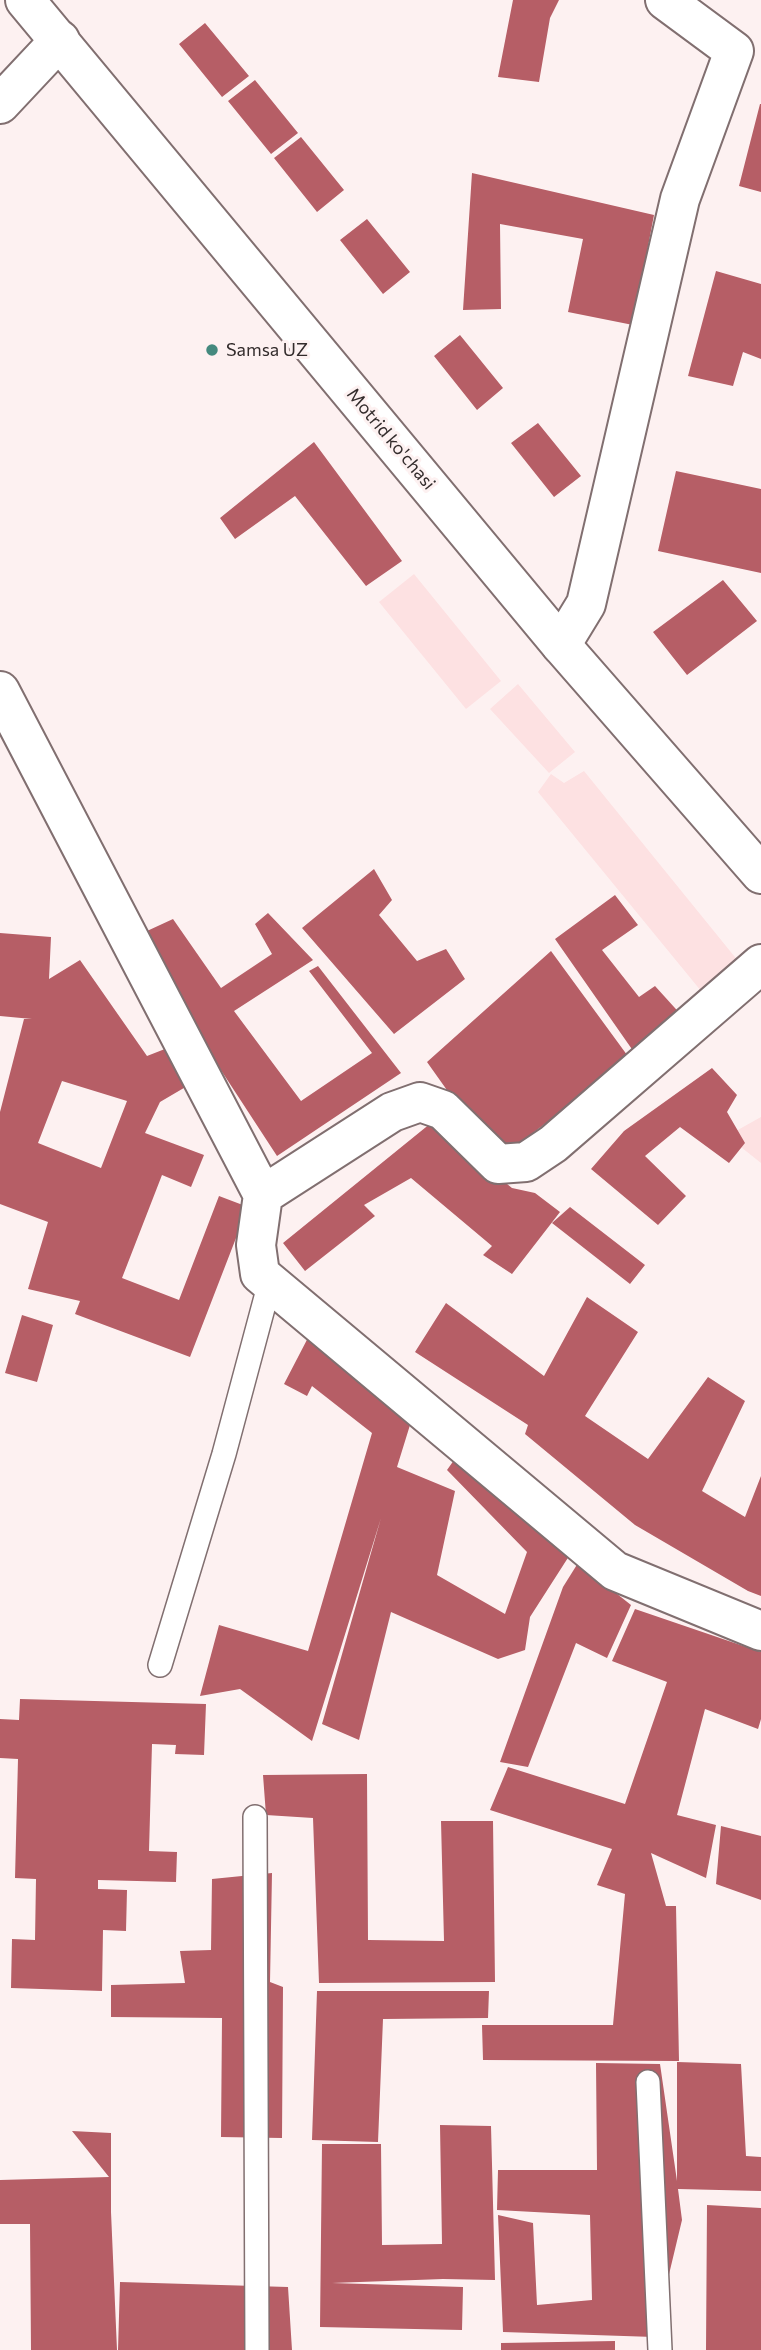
<!DOCTYPE html>
<style>
body{margin:0}
canvas{display:block;background:#fdf1f1}
</style>
<canvas width="761" height="2350"></canvas>
<script>
const g = document.querySelector('canvas').getContext('2d');
g.lineJoin = 'round';
function fill(path, color) { g.fillStyle = color; g.fill(path, 'evenodd'); }
const shape = rows => new Path2D(rows.map(r => 'M' + r).join(''));
function stroke(path, color, width, dash) { g.strokeStyle = color; g.lineWidth = width; g.lineCap = dash ? 'butt' : 'round'; g.setLineDash(dash || []); g.stroke(path); }
function drawText(font, color, halo, rows, align = 'center') {
  g.font = font + ' Commissioner,sans-serif'; g.lineWidth = 6; g.setLineDash([]); g.textBaseline = 'middle'; g.strokeStyle = halo; g.fillStyle = color; for (const [text, x, y, turn = 0] of rows) {
    g.save(); g.translate(x, y); g.rotate((+turn || 0) * Math.PI / 180); g.textAlign = isNaN(turn) ? turn : align; if (halo) g.strokeText(text, 0, 0); g.fillText(text, 0, 0); g.restore();
  }
}
const built = shape([
 [414,574,501,681,466,709,379,602],
 [518,684,575,752,549,773,490,709],
 [584,771,743,967,706,997,538,792,551,774,564,783],
 [761,1117,761,1163,727,1136]
]);
const building = shape([
 [513,0,559,0,550,18,539,82,498,77],
 [205,23,249,76,222,97,179,44],
 [255,80,298,133,271,154,228,101],
 [760,104,761,104,761,192,739,186],
 [301,137,344,190,317,212,274,158],
 [472,173,654,215,633,325,568,312,583,239,500,224,501,309,463,310],
 [367,219,410,272,383,294,340,240],
 [716,271,761,284,761,359,743,352,733,386,688,376],
 [460,335,503,388,477,410,434,356],
 [538,423,581,476,554,497,511,443],
 [314,442,402,561,366,586,295,496,235,539,220,518],
 [676,471,761,489,761,573,658,551],
 [723,580,757,621,687,675,653,632],
 [374,869,392,900,379,915,417,961,446,949,465,979,394,1034,302,928],
 [615,895,638,925,602,950,639,997,655,986,684,1018,636,1055,555,939],
 [268,913,313,960,234,1011,301,1101,372,1053,309,971,318,966,401,1073,277,1156,134,937,173,919,221,988,272,954,255,924],
 [0,933,51,937,49,979,80,960,147,1056,170,1047,194,1082,160,1102,145,1133,204,1155,191,1187,162,1175,122,1278,179,1300,219,1196,248,1207,190,1357,75,1314,80,1301,28,1289,48,1222,0,1204,0,1112,24,1019,32,1019,0,1016],
 [62,1081,127,1101,101,1168,38,1143],
 [551,951,630,1059,500,1158,471,1124,427,1062],
 [712,1068,737,1095,727,1112,745,1143,729,1163,680,1127,645,1156,686,1196,658,1225,591,1169,624,1131],
 [431,1123,512,1188,535,1193,560,1212,512,1274,483,1255,492,1246,411,1178,364,1205,375,1216,305,1271,283,1243],
 [570,1207,645,1265,630,1284,552,1223],
 [587,1297,638,1332,585,1416,648,1459,708,1377,745,1401,702,1491,745,1517,761,1476,761,1596,748,1591,635,1525,525,1434,528,1425,415,1352,446,1303,544,1376],
 [22,1315,53,1325,37,1382,5,1373],
 [311,1332,410,1425,397,1467,455,1491,437,1575,505,1614,527,1552,447,1470,464,1446,580,1539,530,1617,525,1650,498,1659,391,1612,359,1740,322,1724,381,1518,312,1741,240,1689,200,1696,219,1625,308,1651,372,1433,312,1386,307,1396,284,1384],
 [578,1563,631,1605,607,1658,576,1643,528,1767,500,1762,563,1587],
 [635,1609,761,1652,761,1719,758,1729,705,1709,677,1815,716,1825,706,1878,651,1853,666,1906,676,1906,679,2061,483,2060,482,2025,613,2025,625,1894,597,1885,612,1849,490,1810,508,1767,625,1804,667,1682,612,1661],
 [20,1699,206,1704,204,1755,175,1754,176,1745,152,1744,149,1851,177,1852,176,1882,98,1880,98,1889,127,1890,126,1931,103,1930,102,1991,11,1988,12,1939,35,1940,36,1879,15,1878,18,1759,0,1758,0,1719,19,1720],
 [367,1774,368,1940,444,1941,441,1821,493,1821,495,1982,319,1983,313,1818,266,1815,263,1775],
 [721,1826,761,1836,761,1900,716,1884],
 [272,1873,270,1982,283,1987,282,2138,221,2137,222,2018,111,2017,111,1985,185,1983,180,1951,211,1950,212,1879],
 [317,1991,489,1991,488,2018,383,2019,378,2142,312,2140],
 [677,2062,741,2064,746,2156,761,2157,761,2191,678,2189,682,2220,654,2337,503,2332,498,2215,533,2223,537,2305,592,2300,590,2215,497,2210,498,2170,597,2170,596,2063,660,2064,677,2181],
 [440,2125,491,2126,495,2280,443,2279,332,2283,463,2287,462,2330,320,2327,322,2144,381,2144,382,2245,442,2244],
 [72,2131,111,2133,111,2212,117,2350,31,2350,30,2224,0,2224,0,2180,109,2177],
 [707,2205,761,2208,761,2350,706,2350],
 [120,2282,288,2287,292,2350,118,2350],
 [615,2341,615,2350,501,2350,501,2343]
]);
const service = shape([
 [160,1665,224,1454,270,1282],
 [255,1817,257,2350],
 [648,2082,660,2350]
]);
const minor = shape([
 [0,104,60,40],
 [561,645,586,604,680,199,734,51,665,0],
 [0,691,263,1195,256,1245,260,1274,615,1571,761,1631],
 [263,1195,392,1112,420,1102,443,1110,498,1164,526,1162,553,1144,761,964]
]);
const primary = shape([
 [25,0,561,645,761,874]
]);
const markers = [
 [212,350,7,"#44897e"]
];
const poiNames = [
 ["Samsa UZ",226,350]
];
const streetNames = [
 ["Motrid ko'chasi",391,439,50]
];
fill(built, '#fde1e2');
fill(building, '#b65e66');
stroke(service, '#816f70', 26);
stroke(minor, '#816f70', 42);
stroke(primary, '#816f70', 42);
stroke(service, '#fff', 23);
stroke(minor, '#fff', 38);
stroke(primary, '#fff', 38);
for (const [x, y, r, color] of markers) { const dot = new Path2D(); dot.arc(x, y, r, 0, 2 * Math.PI); g.fillStyle = color; g.fill(dot); stroke(dot, '#fdf1f1', 2.5); }
drawText('18px', '#332c2c', '#fdf1f1', poiNames, 'left');
drawText('18px', '#332c2c', '#fdf1f1', streetNames);
</script>
